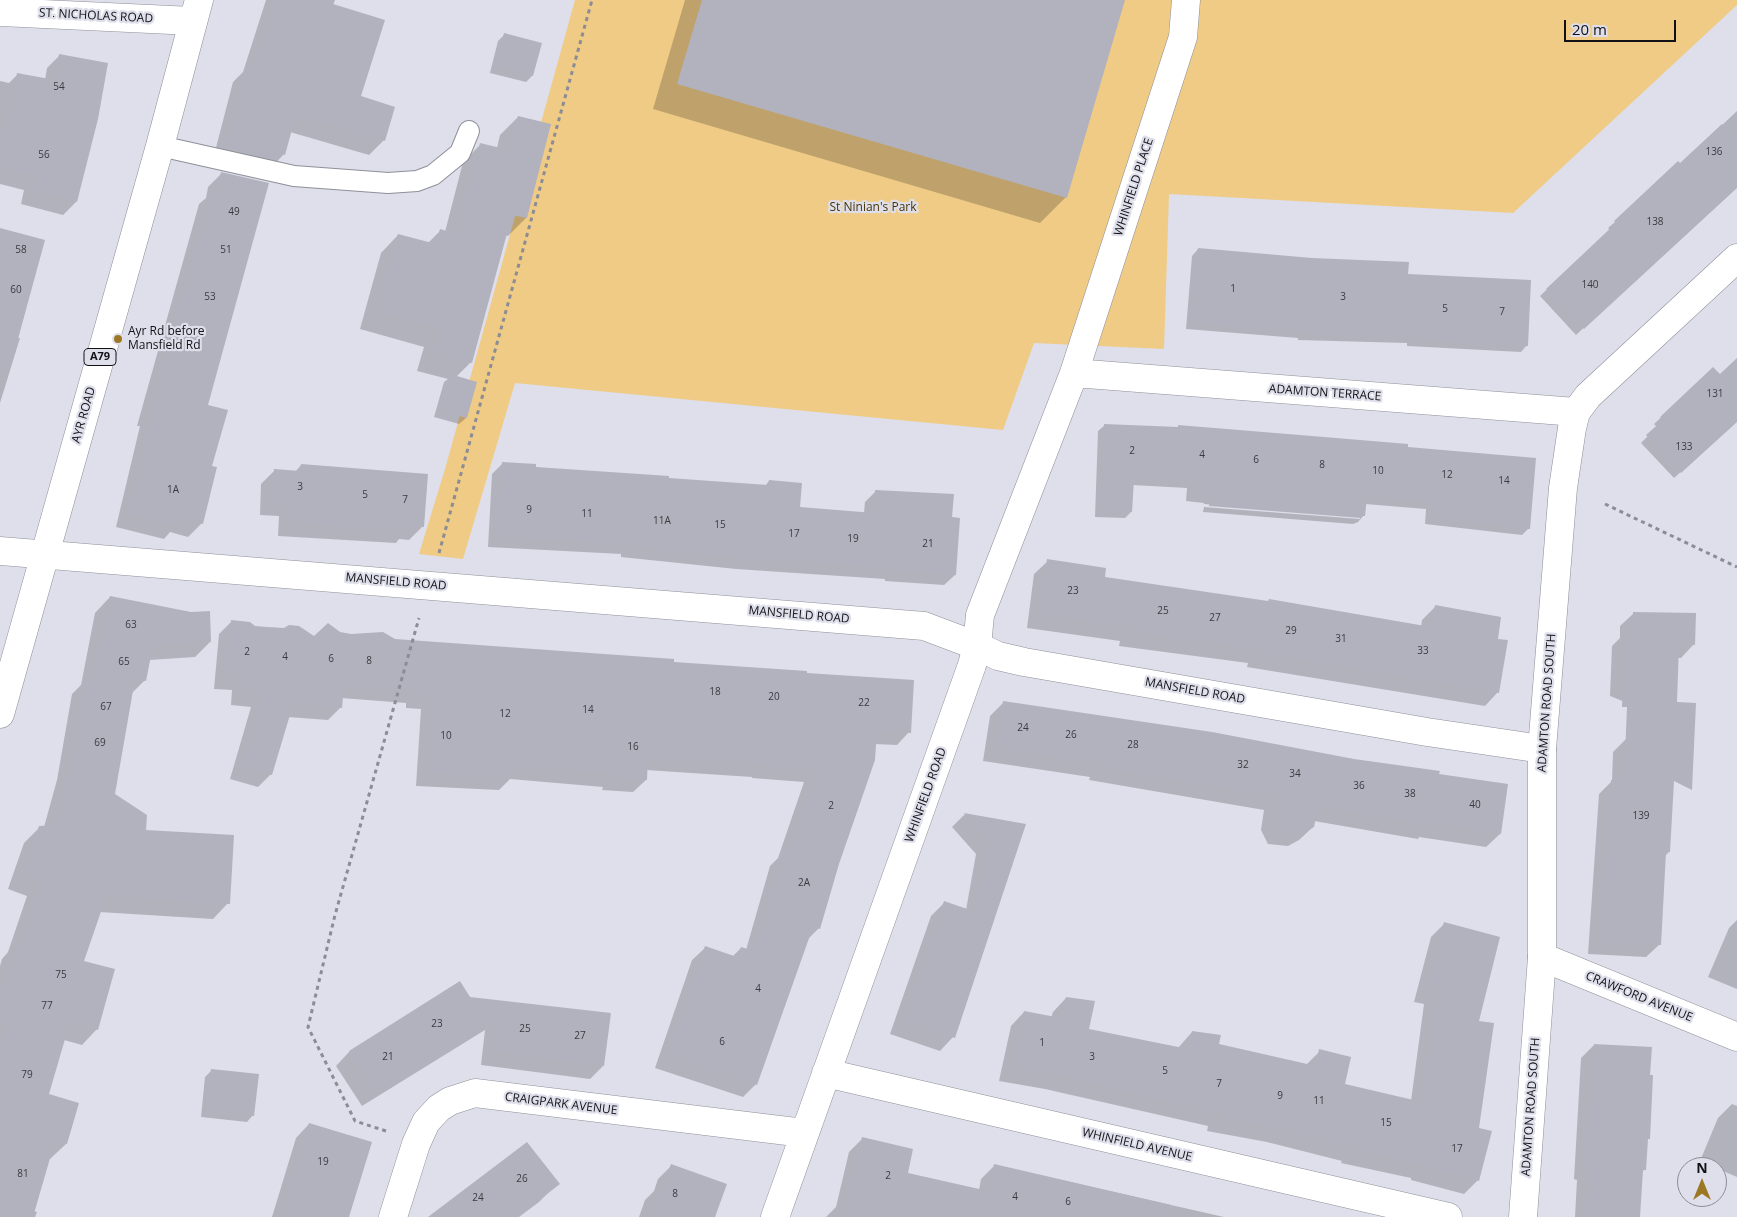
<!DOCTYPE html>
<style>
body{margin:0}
#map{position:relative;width:1737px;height:1217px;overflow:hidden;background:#dedfea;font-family:"Open Sans",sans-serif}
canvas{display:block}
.north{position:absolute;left:1677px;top:1157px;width:50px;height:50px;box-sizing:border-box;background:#dedfea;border:1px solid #8c8d95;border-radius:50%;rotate:0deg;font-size:14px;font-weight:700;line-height:20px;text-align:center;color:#121216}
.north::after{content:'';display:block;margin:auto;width:18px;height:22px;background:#9d7824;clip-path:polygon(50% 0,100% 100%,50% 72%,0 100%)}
.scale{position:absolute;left:1564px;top:20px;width:112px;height:22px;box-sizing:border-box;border:2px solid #121216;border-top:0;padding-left:6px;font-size:15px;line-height:18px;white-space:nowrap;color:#121216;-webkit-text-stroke:4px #dedfea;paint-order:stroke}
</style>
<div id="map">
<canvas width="1737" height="1217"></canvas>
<div class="north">N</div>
<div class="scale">20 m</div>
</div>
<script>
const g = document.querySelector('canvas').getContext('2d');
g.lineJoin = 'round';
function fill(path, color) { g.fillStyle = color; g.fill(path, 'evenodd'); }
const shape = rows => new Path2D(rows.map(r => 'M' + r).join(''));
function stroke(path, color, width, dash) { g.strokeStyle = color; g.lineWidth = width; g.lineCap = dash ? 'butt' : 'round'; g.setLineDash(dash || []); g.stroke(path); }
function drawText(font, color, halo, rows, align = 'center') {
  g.font = font + ' "Open Sans",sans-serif'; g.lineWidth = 4.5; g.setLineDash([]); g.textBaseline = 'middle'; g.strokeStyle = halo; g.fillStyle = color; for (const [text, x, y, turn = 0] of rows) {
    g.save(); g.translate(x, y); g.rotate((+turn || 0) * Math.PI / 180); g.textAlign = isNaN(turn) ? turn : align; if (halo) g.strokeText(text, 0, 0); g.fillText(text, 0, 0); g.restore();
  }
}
const green = shape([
 [575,0,1737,0,1737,5,1513,213,1169,194,1164,349,1034,343,1003,430,515,383,463,559,419,554,445,469]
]);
const shadow = shape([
 [266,0,335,0,333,5,359,97,384,140,369,155,290,132,284,154,270,169,212,163,233,82,243,72],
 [685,0,1124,0,1066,197,1040,223,653,109],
 [505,34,532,76,526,82,490,73,498,41],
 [60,55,76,202,63,215,21,204,24,190,0,184,0,81,9,83,17,75,45,80,47,68],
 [1737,111,1737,186,1576,335,1540,296,1610,230,1608,228,1615,222,1678,162,1680,165],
 [518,117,549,125,526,218,508,236,505,235,471,362,456,377,476,383,466,418,459,424,434,417,444,382,448,379,417,371,424,347,360,329,381,253,398,235,428,243,440,231,445,232,463,162,481,144,497,148,500,135],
 [222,173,207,406,211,468,202,523,188,537,170,532,164,539,116,527,140,426,137,426,199,204,206,198,208,187],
 [0,229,17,338,20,338,0,403],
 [1198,249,1407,275,1527,345,1521,352,1407,346,1407,343,1298,340,1298,338,1186,329,1192,256],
 [1737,365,1737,421,1674,478,1641,443,1657,427,1654,424,1713,369,1720,376],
 [1105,425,1407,448,1529,528,1522,535,1425,524,1426,509,1365,504,1364,515,1358,522,1353,524,1203,512,1204,507,1360,519,1360,516,1204,504,1204,503,1186,501,1187,488,1132,485,1131,512,1125,518,1095,517,1098,431],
 [502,464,535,468,668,480,765,486,769,481,799,508,864,513,865,502,876,491,951,518,955,575,944,585,885,581,885,579,736,569,621,557,621,554,488,547,492,474],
 [301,465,422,527,409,540,399,539,396,543,278,536,279,516,260,515,261,484,274,471,295,472],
 [1048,561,1103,578,1268,602,1421,627,1422,620,1435,607,1496,640,1498,692,1485,706,1247,667,1248,663,1119,646,1120,641,1027,628,1034,574],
 [110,597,210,642,195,657,149,660,145,680,131,694,114,795,145,832,228,903,213,919,99,912,83,961,97,1029,82,1045,64,1040,48,1095,66,1144,50,1159,48,1159,34,1211,37,1212,35,1217,0,1217,0,966,2,959,8,952,27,896,8,889,24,843,40,827,44,827,57,780,72,694,81,685,95,613],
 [1634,613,1694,644,1681,658,1677,658,1662,717,1610,696,1612,646,1620,638,1620,626],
 [232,621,254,627,314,638,340,634,394,640,805,674,909,732,897,745,874,744,819,928,807,940,756,1084,743,1097,655,1068,692,960,705,948,732,957,741,948,746,950,770,866,778,858,804,782,752,778,752,777,646,770,646,780,633,792,602,790,603,787,510,779,499,790,416,786,421,709,406,708,406,703,341,698,341,707,328,720,288,717,271,774,258,787,230,779,251,707,231,705,232,690,214,689,219,634],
 [1004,702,1438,775,1500,834,1486,847,1419,837,1418,839,1314,821,1313,827,1299,840,1288,846,1268,844,1261,830,1264,810,1089,780,1090,777,983,761,990,716],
 [1626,739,1669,852,1665,856,1660,944,1646,957,1588,954,1599,794,1612,781,1613,752],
 [965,814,1025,825,953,1037,940,1051,890,1034,931,916,944,903,966,910,976,854,952,827],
 [1737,920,1737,989,1708,977,1729,928],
 [1444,924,1477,1022,1478,1180,1464,1194,1411,1180,1411,1178,1341,1163,1342,1161,1267,1142,1207,1131,1208,1126,1045,1089,999,1081,1011,1026,1024,1012,1051,1018,1053,1012,1066,998,1088,1030,1178,1048,1192,1032,1218,1045,1306,1065,1320,1051,1343,1085,1411,1101,1424,1004,1414,1002,1431,937],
 [459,982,469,998,603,1066,590,1079,481,1065,485,1030,362,1106,336,1066,349,1052],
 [1594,1045,1648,1139,1647,1140,1645,1169,1641,1173,1639,1217,1575,1217,1577,1180,1574,1179,1581,1058],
 [212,1070,253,1115,247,1122,201,1117,205,1077],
 [1732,1104,1737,1106,1737,1177,1700,1161,1718,1118],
 [309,1124,341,1217,272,1217,296,1138],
 [862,1139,906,1173,979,1190,981,1179,995,1165,1224,1217,826,1217,836,1207,849,1152],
 [672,1165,713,1217,639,1217,645,1200,654,1191,658,1179],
 [553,1188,539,1202,519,1217,433,1217]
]);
const building = shape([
 [275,0,320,0,385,20,361,96,395,107,385,141,296,115,285,155,277,153,276,160,226,149,247,66,254,68],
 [702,0,1125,0,1067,198,677,84],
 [504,33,542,43,533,76,495,66],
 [59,54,108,63,98,119,77,202,33,191,37,177,0,168,0,131,6,133,17,73,55,80],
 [518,116,551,124,527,218,512,215,472,363,434,353,441,329,377,312,398,234,436,244,440,229,457,234,480,143,509,150],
 [1722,124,1737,139,1737,188,1584,329,1546,289,1616,223,1614,221,1678,161,1680,163],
 [221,172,269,183,208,405,228,410,212,466,217,467,203,524,180,518,178,526,128,514,153,413,150,412,212,190,218,186],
 [0,228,45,240,9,372,0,370],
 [1198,248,1312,258,1409,262,1408,274,1531,280,1528,346,1413,340,1413,337,1304,334,1304,332,1192,323],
 [1737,358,1737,422,1681,473,1646,435,1663,420,1660,417,1713,367,1720,374],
 [450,374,477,382,467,418,440,411],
 [1104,424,1178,427,1178,425,1324,437,1408,444,1408,447,1536,458,1530,529,1431,518,1432,503,1367,497,1365,516,1361,516,1361,518,1209,506,1210,496,1192,495,1193,482,1134,479,1132,512,1101,511],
 [502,462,536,464,536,467,669,476,669,478,768,485,769,480,802,483,800,507,874,513,875,490,954,494,952,517,960,518,956,575,895,571,895,569,748,558,747,559,631,547,631,544,498,537],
 [301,464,428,474,424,527,411,526,411,530,291,523,292,503,273,502,274,469,300,471],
 [1047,559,1106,568,1105,577,1268,601,1269,599,1431,627,1435,605,1501,617,1498,639,1508,640,1499,693,1314,661,1260,654,1260,650,1132,632,1133,627,1039,615],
 [110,596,191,612,210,611,211,642,153,646,146,681,135,679,115,794,147,815,146,830,234,835,230,904,106,897,84,961,115,969,98,1030,70,1022,49,1094,79,1103,67,1144,55,1141,33,1217,0,1217,0,1051,9,1021,0,1019,0,1003,17,942,21,943,42,881,23,874,39,826,55,825,72,764,87,678,94,679],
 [1633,612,1696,613,1695,645,1679,644,1677,702,1696,703,1692,790,1674,781,1670,852,1666,852,1661,945,1600,942,1611,780,1624,781,1627,707,1622,707,1625,632,1633,632],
 [231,620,250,622,255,626,267,627,284,628,289,625,299,626,314,636,328,623,340,632,351,634,383,632,395,639,674,659,674,662,807,671,807,673,914,680,911,733,877,730,875,760,839,864,820,929,813,927,757,1085,667,1055,705,946,737,957,741,947,754,951,783,852,787,853,816,770,764,766,764,764,648,757,647,780,615,778,615,774,514,766,513,778,428,773,433,696,418,696,419,690,344,685,342,708,295,704,294,708,292,708,272,775,242,766,263,694,243,692,245,678,226,676],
 [1003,701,1212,732,1354,759,1440,771,1439,774,1508,784,1501,834,1433,824,1432,826,1318,807,1314,827,1302,833,1281,830,1274,816,1277,797,1102,767,1102,764,996,748],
 [964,813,1026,824,955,1038,903,1021,944,901,976,912,988,840],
 [1444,922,1500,937,1479,1021,1494,1023,1479,1128,1492,1131,1479,1181,1423,1167,1424,1165,1354,1150,1355,1147,1281,1129,1220,1118,1221,1113,1059,1076,1012,1067,1024,1011,1061,1018,1066,997,1095,1001,1089,1029,1188,1049,1192,1031,1221,1035,1219,1044,1316,1066,1319,1049,1351,1057,1345,1084,1422,1102,1437,991,1427,988],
 [460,981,470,997,611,1013,604,1066,494,1052,498,1019,376,1094,349,1051],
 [1594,1044,1652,1047,1650,1075,1653,1075,1650,1139,1648,1139,1646,1170,1643,1170,1640,1217,1587,1217,1590,1166,1586,1166],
 [211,1069,259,1074,254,1116,207,1111],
 [309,1123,372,1142,349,1217,281,1217],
 [862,1137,913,1149,908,1173,988,1191,994,1164,1171,1205,1170,1217,843,1217],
 [527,1142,560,1184,517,1217,428,1217],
 [671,1164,727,1184,715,1217,652,1217]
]);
const path = shape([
 [1605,504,1737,567],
 [439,553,592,0],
 [386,1131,355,1121,308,1027,335,915,419,618]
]);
const service = shape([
 [160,146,294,176,388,183,417,181,433,175,460,153,469,131]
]);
const minor = shape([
 [0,12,193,21],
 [1074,373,1576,412],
 [0,551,924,626,977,646,998,656,1024,662,1427,732,1542,749],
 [1542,957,1737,1037],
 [826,1073,1448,1217],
 [393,1217,416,1144,426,1122,439,1108,450,1101,475,1093,804,1133],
 [775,1217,972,665,977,646,980,615,1074,373,1183,37,1186,0]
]);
const tertiary = shape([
 [1523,1217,1542,957,1542,749,1563,488,1572,428,1576,412,1588,396,1737,258]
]);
const primary = shape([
 [0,714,160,146,199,0]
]);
const markers = [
 [118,339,5,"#9d7824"]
];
const numberNames = [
 ["54",59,87],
 ["136",1714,152],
 ["56",44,155],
 ["49",234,212],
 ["138",1655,222],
 ["58",21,250],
 ["51",226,250],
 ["140",1590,285],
 ["1",1233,289],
 ["60",16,290],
 ["53",210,297],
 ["3",1343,297],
 ["5",1445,309],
 ["7",1502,312],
 ["131",1715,394],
 ["133",1684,447],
 ["2",1132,451],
 ["4",1202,455],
 ["6",1256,460],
 ["8",1322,465],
 ["10",1378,471],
 ["12",1447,475],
 ["14",1504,481],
 ["3",300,487],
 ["1A",173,490],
 ["5",365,495],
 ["7",405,500],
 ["9",529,510],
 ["11",587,514],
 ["11A",662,521],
 ["15",720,525],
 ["17",794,534],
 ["19",853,539],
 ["21",928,544],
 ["23",1073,591],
 ["25",1163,611],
 ["27",1215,618],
 ["63",131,625],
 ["29",1291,631],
 ["31",1341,639],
 ["33",1423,651],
 ["2",247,652],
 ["4",285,657],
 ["6",331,659],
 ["8",369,661],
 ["65",124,662],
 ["18",715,692],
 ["20",774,697],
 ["22",864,703],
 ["67",106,707],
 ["14",588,710],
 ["12",505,714],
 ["24",1023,728],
 ["26",1071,735],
 ["10",446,736],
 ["69",100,743],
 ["28",1133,745],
 ["16",633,747],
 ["32",1243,765],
 ["34",1295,774],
 ["36",1359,786],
 ["38",1410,794],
 ["40",1475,805],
 ["2",831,806],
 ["139",1641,816],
 ["2A",804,883],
 ["75",61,975],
 ["4",758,989],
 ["77",47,1006],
 ["23",437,1024],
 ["25",525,1029],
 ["27",580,1036],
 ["6",722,1042],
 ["1",1042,1043],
 ["21",388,1057],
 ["3",1092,1057],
 ["5",1165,1071],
 ["79",27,1075],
 ["7",1219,1084],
 ["9",1280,1096],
 ["11",1319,1101],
 ["15",1386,1123],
 ["17",1457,1149],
 ["19",323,1162],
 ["81",23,1174],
 ["2",888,1176],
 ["26",522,1179],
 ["8",675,1194],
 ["4",1015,1197],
 ["24",478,1198],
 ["6",1068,1202]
];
const shields = [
 [100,357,32]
];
const shieldNames = [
 ["A79",100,357]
];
const streetNames = [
 ["ST. NICHOLAS ROAD",96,16,3],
 ["WHINFIELD PLACE",1134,187,-72],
 ["ADAMTON TERRACE",1325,393,4],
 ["AYR ROAD",84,415,-74],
 ["MANSFIELD ROAD",396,582,5],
 ["MANSFIELD ROAD",799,615,5],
 ["MANSFIELD ROAD",1195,691,10],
 ["ADAMTON ROAD SOUTH",1547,703,-86],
 ["WHINFIELD ROAD",926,795,-70],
 ["CRAWFORD AVENUE",1639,997,22],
 ["CRAIGPARK AVENUE",561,1104,7],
 ["ADAMTON ROAD SOUTH",1531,1107,-86],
 ["WHINFIELD AVENUE",1137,1145,13]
];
const parkNames = [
 ["St Ninian's Park",873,208]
];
const poiNames = [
 ["Ayr Rd before",128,332],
 ["Mansfield Rd",128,346]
];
fill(green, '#efcb86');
fill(shadow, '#0003');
fill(building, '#b1b2bd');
stroke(service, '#8e8f99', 22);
stroke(minor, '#8e8f99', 29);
stroke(tertiary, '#8e8f99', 29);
stroke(primary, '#8e8f99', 29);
stroke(path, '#8b8c94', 3, [4, 4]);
stroke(service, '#fff', 20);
stroke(minor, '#fff', 28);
stroke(tertiary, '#fff', 28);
stroke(primary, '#fff', 28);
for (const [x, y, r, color] of markers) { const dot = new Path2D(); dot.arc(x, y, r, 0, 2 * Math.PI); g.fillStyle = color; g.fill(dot); stroke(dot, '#dedfea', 2); }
drawText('10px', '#3a3a40', null, numberNames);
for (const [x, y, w] of shields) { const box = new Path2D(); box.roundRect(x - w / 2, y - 8.5, w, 17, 4); g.fillStyle = '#dedfea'; g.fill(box); stroke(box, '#121216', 1); }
drawText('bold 11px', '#121216', null, shieldNames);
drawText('12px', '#121216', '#dedfea', streetNames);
drawText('12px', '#463307', '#dedfea', parkNames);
drawText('12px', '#121216', '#dedfea', poiNames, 'left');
</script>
